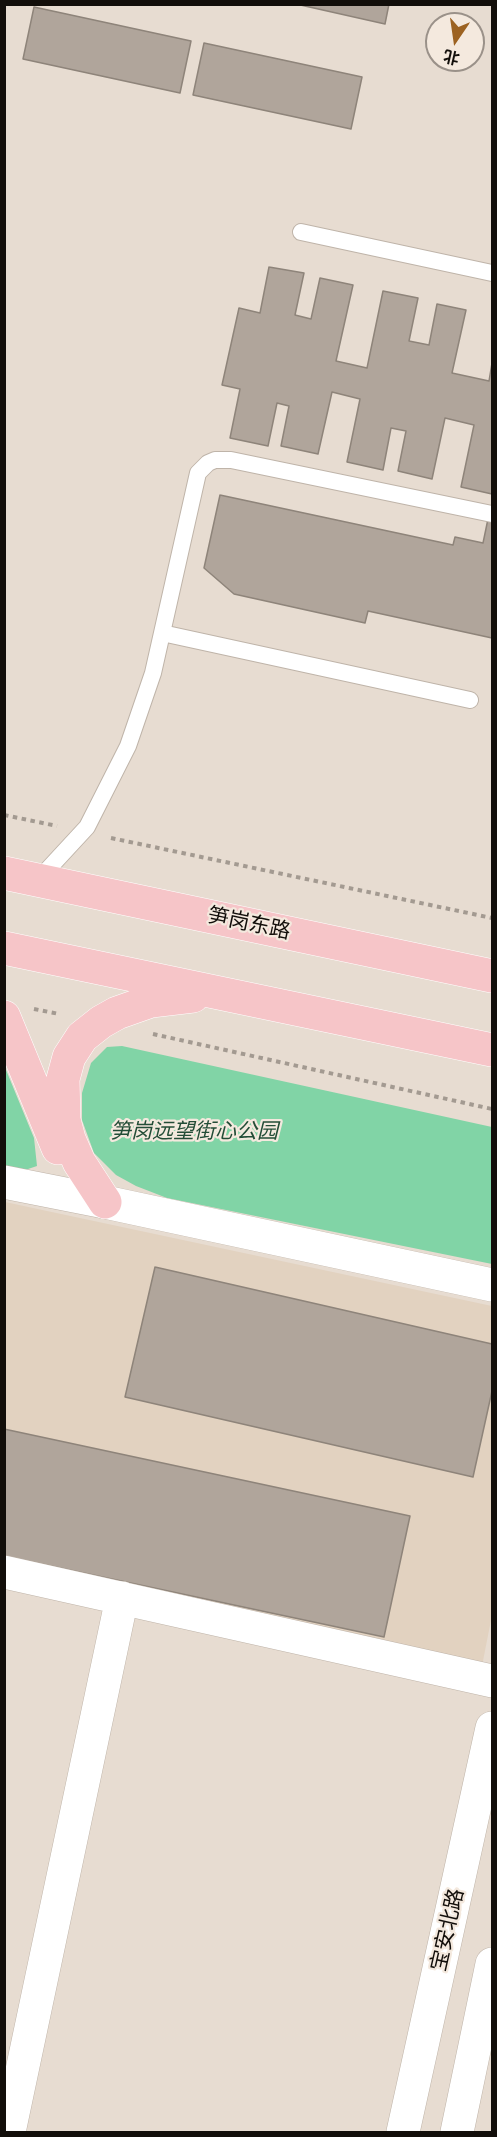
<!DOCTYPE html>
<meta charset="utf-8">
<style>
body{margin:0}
#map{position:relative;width:497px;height:2137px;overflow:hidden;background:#e7dcd1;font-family:Lora,"Noto Sans SC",serif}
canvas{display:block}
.frame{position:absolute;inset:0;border:6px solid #120e0a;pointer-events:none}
.north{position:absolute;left:425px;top:12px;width:60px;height:60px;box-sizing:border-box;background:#f4e9de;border:2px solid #9a9189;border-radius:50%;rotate:193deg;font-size:16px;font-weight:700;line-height:24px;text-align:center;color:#120e0a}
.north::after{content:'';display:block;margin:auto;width:21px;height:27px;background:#9c6221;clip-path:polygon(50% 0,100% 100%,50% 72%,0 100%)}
</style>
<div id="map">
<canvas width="497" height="2137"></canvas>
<div class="frame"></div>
<div class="north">北</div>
</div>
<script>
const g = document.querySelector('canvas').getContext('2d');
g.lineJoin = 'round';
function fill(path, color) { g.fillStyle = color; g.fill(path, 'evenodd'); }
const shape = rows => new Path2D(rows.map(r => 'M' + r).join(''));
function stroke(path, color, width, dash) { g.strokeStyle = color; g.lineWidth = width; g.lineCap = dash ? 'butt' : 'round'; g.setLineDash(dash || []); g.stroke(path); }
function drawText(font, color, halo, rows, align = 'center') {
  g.font = font + ' Lora,"Noto Sans SC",serif'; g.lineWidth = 4.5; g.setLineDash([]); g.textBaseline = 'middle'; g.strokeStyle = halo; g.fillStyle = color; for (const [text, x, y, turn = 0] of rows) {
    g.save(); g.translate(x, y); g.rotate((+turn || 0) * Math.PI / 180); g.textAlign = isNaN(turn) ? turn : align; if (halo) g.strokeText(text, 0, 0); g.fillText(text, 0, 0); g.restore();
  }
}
const built = shape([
 [5,1202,492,1306,492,1615,481,1671,5,1571]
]);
const green = shape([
 [122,1046,492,1127,492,1264,167,1198,136,1186,116,1175,94,1153,82,1120,82,1093,91,1063,107,1047],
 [4,1065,34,1138,37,1166,25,1170,5,1168]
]);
const building = shape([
 [296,4,389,4,385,24,296,4],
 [34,7,191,41,180,93,23,59,34,7],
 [204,43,362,77,351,129,193,95,204,43],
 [269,267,304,273,295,315,311,319,320,278,353,285,336,361,367,368,383,291,418,298,409,341,429,345,437,304,466,310,452,373,489,381,492,363,492,494,461,487,474,425,445,418,432,479,398,471,406,431,391,428,383,470,347,462,360,399,332,392,318,454,281,446,289,406,277,403,268,446,230,438,240,389,222,385,239,308,260,313,269,267],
 [220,495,453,545,455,537,483,543,488,519,492,521,492,638,368,611,365,623,234,594,204,568,220,495],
 [155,1267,492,1344,492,1391,473,1477,125,1397,155,1267],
 [4,1429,410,1516,384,1637,4,1556,4,1429]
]);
const path = shape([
 [4,815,57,826],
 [111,838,492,918],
 [34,1009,59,1014],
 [153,1034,492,1109]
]);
const service = shape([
 [301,232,492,273],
 [162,633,470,700],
 [38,880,87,827,128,746,153,673,198,473,208,463,215,460,231,460,492,514]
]);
const minor = shape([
 [4,1182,105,1202],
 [4,1572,492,1681],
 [9,2132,122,1598]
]);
const tertiary = shape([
 [105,1202,492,1285],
 [403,2132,492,1728],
 [457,2132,492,1964]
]);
const primary = shape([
 [4,873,492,976],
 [4,948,492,1050],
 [4,1017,58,1148],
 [105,1202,79,1162,69,1139,64,1120,63,1079,69,1057,82,1037,101,1022,117,1013,151,1001,193,996]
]);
const streetNames = [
 ["笋岗东路",249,924,12],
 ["宝安北路",448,1930,-77]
];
const parkNames = [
 ["笋岗远望街心公园",194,1132]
];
fill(built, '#e2d2c0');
fill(green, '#81d4a6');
fill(building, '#b0a59b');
stroke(building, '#8e847a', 1.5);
stroke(service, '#bfb4a9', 18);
stroke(minor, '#bfb4a9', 34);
stroke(tertiary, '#bfb4a9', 34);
stroke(primary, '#fff', 34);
stroke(path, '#a39a91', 4, [4.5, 4.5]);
stroke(service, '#fff', 16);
stroke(minor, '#fff', 33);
stroke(tertiary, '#fff', 33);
stroke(primary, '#f6c5c8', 33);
drawText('21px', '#120e0a', '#f4e9de', streetNames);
drawText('italic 21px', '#234d37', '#f4e9de', parkNames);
</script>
